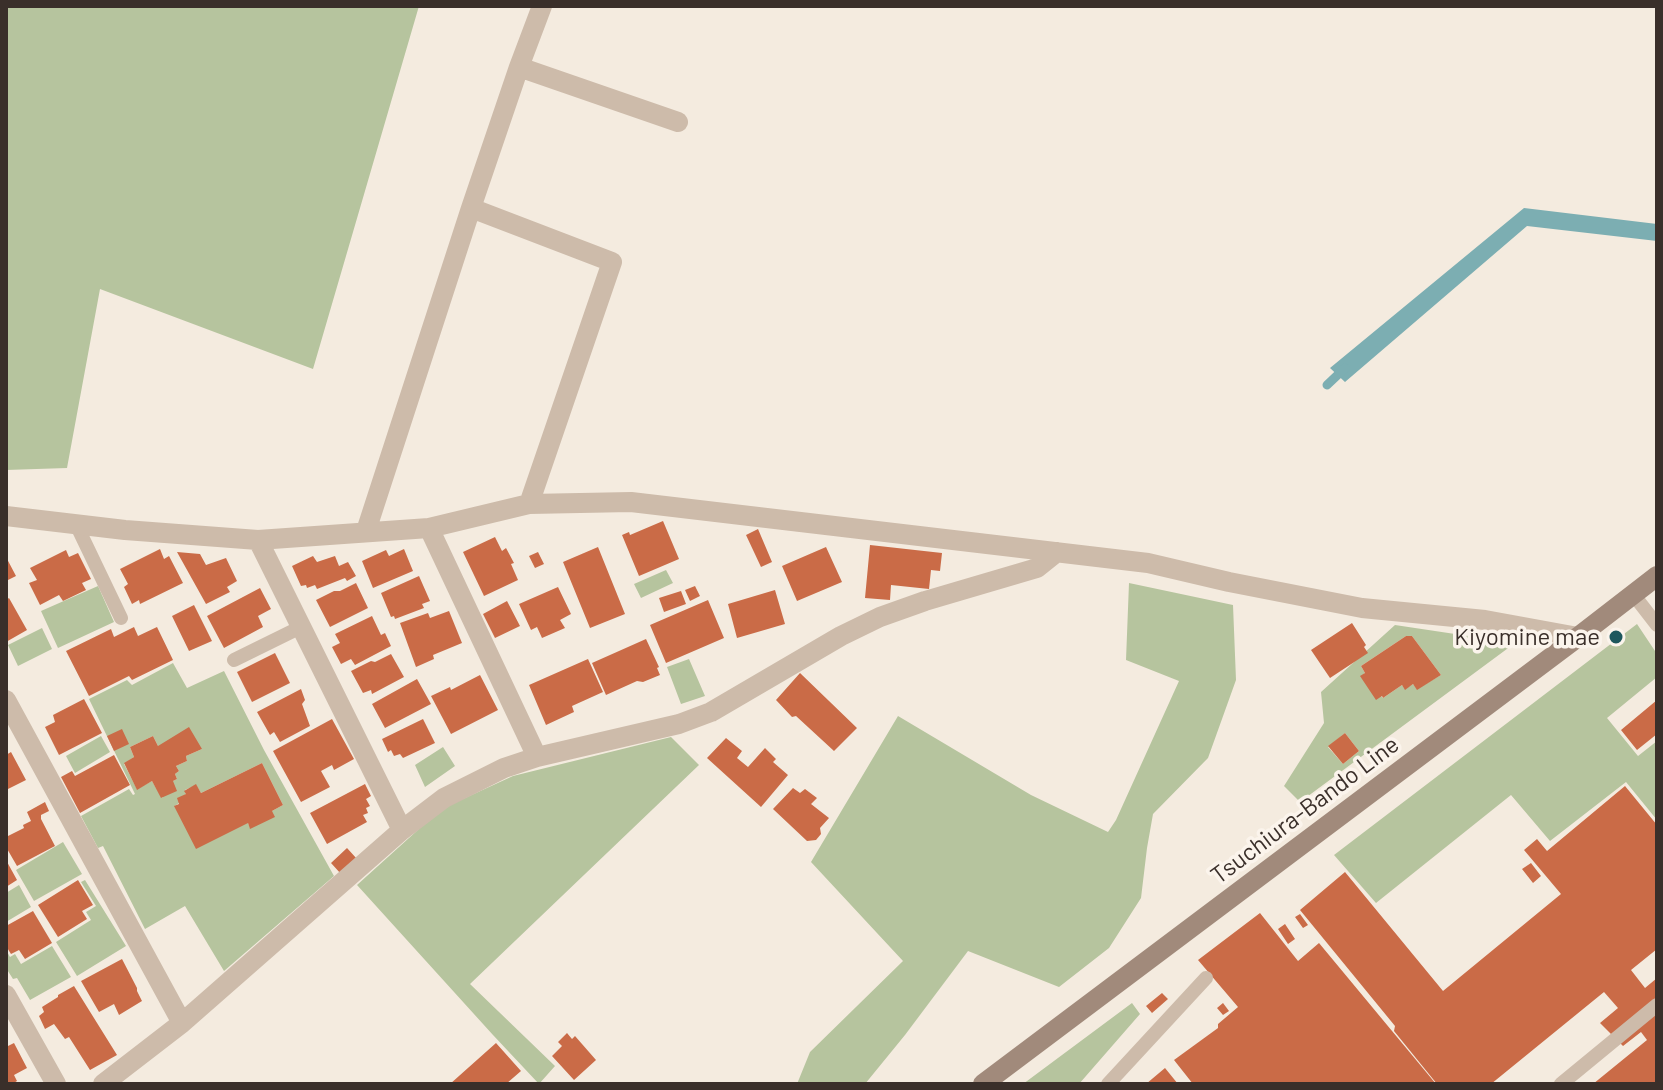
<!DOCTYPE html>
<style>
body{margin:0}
#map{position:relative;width:1663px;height:1090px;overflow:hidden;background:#f4ebdf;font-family:Barlow,sans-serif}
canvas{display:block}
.frame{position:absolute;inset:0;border:8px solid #3a2f2a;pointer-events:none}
</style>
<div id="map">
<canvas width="1663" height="1090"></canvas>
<div class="frame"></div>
</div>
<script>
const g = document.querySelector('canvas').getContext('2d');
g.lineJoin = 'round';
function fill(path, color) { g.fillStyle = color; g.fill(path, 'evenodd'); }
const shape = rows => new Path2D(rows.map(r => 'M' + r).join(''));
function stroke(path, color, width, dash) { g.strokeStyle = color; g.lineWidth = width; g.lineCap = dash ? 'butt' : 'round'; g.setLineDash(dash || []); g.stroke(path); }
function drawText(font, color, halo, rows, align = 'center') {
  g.font = font + ' Barlow,sans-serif'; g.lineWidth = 7; g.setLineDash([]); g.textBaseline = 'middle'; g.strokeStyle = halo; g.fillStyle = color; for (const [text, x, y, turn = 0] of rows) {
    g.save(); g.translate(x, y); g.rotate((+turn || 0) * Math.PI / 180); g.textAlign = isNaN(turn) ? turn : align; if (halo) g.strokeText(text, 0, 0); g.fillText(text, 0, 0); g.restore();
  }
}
const green = shape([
 [6,6,419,6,313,369,100,289,67,468,6,470],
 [666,570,673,583,641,598,634,584],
 [1129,583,1233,605,1236,680,1208,758,1153,814,1147,848,1141,898,1109,948,1059,987,968,951,905,1035,865,1084,797,1084,810,1052,903,961,811,862,898,716,1031,795,1108,832,1116,820,1179,681,1126,660],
 [98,586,114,622,58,648,41,611],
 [1637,624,1657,654,1657,677,1607,718,1638,756,1657,741,1657,820,1626,782,1550,841,1511,795,1376,903,1334,855],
 [1395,625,1515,643,1300,802,1284,786,1324,723,1321,692],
 [1406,636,1412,636,1441,675,1417,689,1413,684,1405,689,1402,685,1383,698,1361,677,1365,673,1361,666],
 [1345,733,1359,751,1343,764,1328,747],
 [42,628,52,649,18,666,8,645],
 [689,659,705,696,681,704,667,667],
 [173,663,187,688,224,671,264,750,334,876,224,971,185,906,145,929,103,846,98,848,81,816,129,789,133,795,135,794,89,699,127,680,132,685],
 [153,736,158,746,202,749,186,756,187,761,176,766,179,771,175,774,177,779,173,781,162,798,152,781,137,789,124,764,134,757,130,747],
 [262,763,283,805,272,811,250,828,248,823,175,806,179,803,186,794,185,790,196,785,201,793],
 [101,736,110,752,75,773,66,756],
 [671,737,699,765,470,984,555,1066,539,1084,493,1035,357,885,441,809,513,776],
 [443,747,455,766,425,787,415,765],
 [63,842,82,874,34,901,16,870],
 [85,880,126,946,77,976,56,942,91,920,86,912,96,906,81,882],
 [19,885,31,907,6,922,6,893],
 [52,946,71,977,30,1000,17,978,13,979,6,968,6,950,10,957,15,954,21,964],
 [1132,1003,1140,1014,1079,1084,1023,1084]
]);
const water = shape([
 [1524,208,1657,224,1657,241,1527,226,1345,382,1330,368]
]);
const stream = shape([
 [1327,385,1345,368]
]);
const building = shape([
 [663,521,679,559,639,576,622,535,629,532,630,535],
 [758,529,772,562,761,567,746,535],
 [495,537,502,551,506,548,514,563,511,564,518,580,484,596,463,552],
 [870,545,942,553,940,571,931,570,929,589,891,585,890,600,865,598],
 [598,547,625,614,590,628,563,562],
 [826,547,842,582,797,601,782,566],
 [160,549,164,559,169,556,183,583,140,604,139,600,132,604,124,587,128,584,120,569],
 [404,549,413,571,373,588,362,561,386,550,389,556],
 [66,550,69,557,78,553,91,579,82,583,86,590,63,601,59,595,40,605,29,583,37,580,30,568],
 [177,552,200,554,206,565,226,558,237,581,227,587,230,592,206,604],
 [538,552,544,564,535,568,529,556],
 [313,556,317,562,335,556,339,566,348,562,356,576,347,581,345,578,317,589,315,585,307,588,306,585,301,586,292,566],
 [6,557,16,576,6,581],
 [419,576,430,601,422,604,424,608,395,619,394,616,391,617,381,593],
 [356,583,368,608,330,627,316,600,334,591,340,591],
 [695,586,700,596,690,601,685,590],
 [558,587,571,614,560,620,565,628,542,638,537,627,531,630,519,604],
 [260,588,271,609,258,616,263,627,224,648,207,616],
 [775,590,785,624,737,638,728,604],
 [681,591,686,604,664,612,659,598],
 [9,598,27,630,6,642,6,600],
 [708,600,724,638,666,663,650,625],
 [507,601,520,626,495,638,483,614],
 [194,605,212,641,189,651,172,616],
 [449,611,462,643,433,655,434,659,416,667,400,623,428,613,430,618],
 [372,616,381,635,385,633,391,646,355,665,351,659,341,664,332,647,340,643,335,634],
 [1352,623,1366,645,1364,647,1368,653,1330,678,1311,650],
 [134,627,138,636,157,627,173,660,132,680,129,676,89,696,66,651,111,629,114,637],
 [1406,636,1412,636,1441,675,1417,690,1413,684,1405,690,1402,685,1383,698,1382,696,1376,700,1360,676,1365,673,1361,666],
 [646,639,659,667,657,668,660,675,643,682,637,681,606,695,592,663],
 [275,653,290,683,252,702,237,672],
 [391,654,404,677,372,694,371,690,363,693,351,671,371,661,375,662],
 [588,659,603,692,572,706,574,712,546,725,529,685],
 [800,673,857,728,834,751,796,716,792,717,776,700],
 [480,675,498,710,451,734,431,696,450,687,451,690],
 [417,679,431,704,385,728,372,704],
 [301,689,305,700,302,704,310,726,280,742,274,732,270,735,257,712],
 [84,699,102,733,59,755,45,727,55,722,53,715],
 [1657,700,1657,734,1637,750,1621,730],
 [332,719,354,759,334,770,332,765,321,771,330,787,301,802,273,751],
 [423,719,435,743,403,758,400,754,394,756,391,750,388,752,382,739],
 [189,727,202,749,186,756,187,761,176,766,179,771,175,774,177,779,173,781,177,791,161,798,152,781,137,790,124,763,134,757,130,747,153,736,158,746],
 [122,729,129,744,114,751,107,736],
 [1345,733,1359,751,1343,764,1328,746],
 [726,738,742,751,737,758,748,767,765,748,776,759,773,762,788,775,761,807,707,758],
 [11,752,26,780,6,790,6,755],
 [114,755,130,785,80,813,61,777,72,771,75,776],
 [262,763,283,805,272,811,275,817,250,829,248,823,196,849,174,806,179,804,177,798,186,794,184,791,196,784,201,793],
 [365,784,371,796,366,799,370,806,366,808,368,813,363,815,367,822,327,844,310,813],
 [1625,786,1657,825,1657,949,1631,970,1645,988,1657,978,1657,1084,1593,1084,1647,1040,1641,1032,1623,1046,1600,1023,1618,1008,1604,992,1491,1084,1437,1084,1394,1031,1395,1026,1300,910,1345,872,1443,991,1561,894,1524,850,1537,839,1547,851],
 [793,788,800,793,805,789,817,798,811,804,829,818,820,828,821,834,816,840,807,841,773,809],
 [45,802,49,811,41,815,41,819,55,846,17,866,6,847,6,837,24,828,23,825,31,821,27,812],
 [347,848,357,859,341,874,331,863],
 [6,860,17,880,6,887],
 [1531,863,1541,876,1533,883,1522,869],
 [78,880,93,905,82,911,87,919,58,937,38,905],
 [33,911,52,943,25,959,19,950,11,954,6,946,6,926],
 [1260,913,1298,961,1319,943,1436,1084,1193,1084,1174,1060,1218,1028,1218,1024,1238,1007,1198,960],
 [1300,914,1308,925,1303,928,1295,917],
 [1285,924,1295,939,1288,944,1278,929],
 [122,959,137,988,137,991,142,1001,119,1015,114,1004,99,1012,81,981],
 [74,986,117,1055,90,1070,69,1037,65,1039,54,1024,45,1029,39,1016,44,1012,42,1007,58,997,58,995],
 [1162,993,1168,999,1152,1013,1146,1006],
 [1223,1003,1229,1011,1223,1015,1217,1008],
 [567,1033,572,1039,575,1036,596,1060,574,1080,552,1056,562,1046,558,1042],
 [14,1043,27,1068,14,1075,17,1081,12,1084,6,1084,6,1047],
 [496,1043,521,1071,506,1084,450,1084],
 [1165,1068,1178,1084,1146,1084]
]);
const lane = shape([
 [76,524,121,618],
 [1633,594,1657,625],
 [234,660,301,627],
 [1108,1084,1206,978],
 [1561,1084,1657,1005]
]);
const street = shape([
 [519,67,678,122],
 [471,208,612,262,529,504],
 [6,516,125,530,258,540,429,528,529,504,631,502,1148,563,1229,582,1362,608,1485,620,1578,637],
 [429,528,537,757],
 [366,531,471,208,519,67,542,6],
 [258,540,402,830],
 [6,700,182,1023],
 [6,995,56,1084],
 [103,1084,182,1023,402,830,444,798,504,768,537,757,679,724,711,712,841,636,880,617,925,601,1037,568,1057,552]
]);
const secondary = shape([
 [983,1084,1578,637,1657,576]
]);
const markers = [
 [1616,637,8,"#1d575d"]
];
const poiNames = [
 ["Kiyomine mae",1600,637]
];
const streetNames = [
 ["Tsuchiura-Bando Line",1305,810,-37]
];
fill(green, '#b6c49e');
fill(water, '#7caeb2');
stroke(stream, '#7caeb2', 9);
fill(building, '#ca6b47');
stroke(lane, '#cdbbaa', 14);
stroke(street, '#cdbbaa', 20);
stroke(secondary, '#a18a7b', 20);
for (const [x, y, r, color] of markers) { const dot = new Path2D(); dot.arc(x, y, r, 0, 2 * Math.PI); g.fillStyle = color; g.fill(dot); stroke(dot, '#fbf4ec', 3); }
drawText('24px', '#3a2f2a', '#fbf4ec', poiNames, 'right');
drawText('24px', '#3a2f2a', '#fbf4ec', streetNames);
</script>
